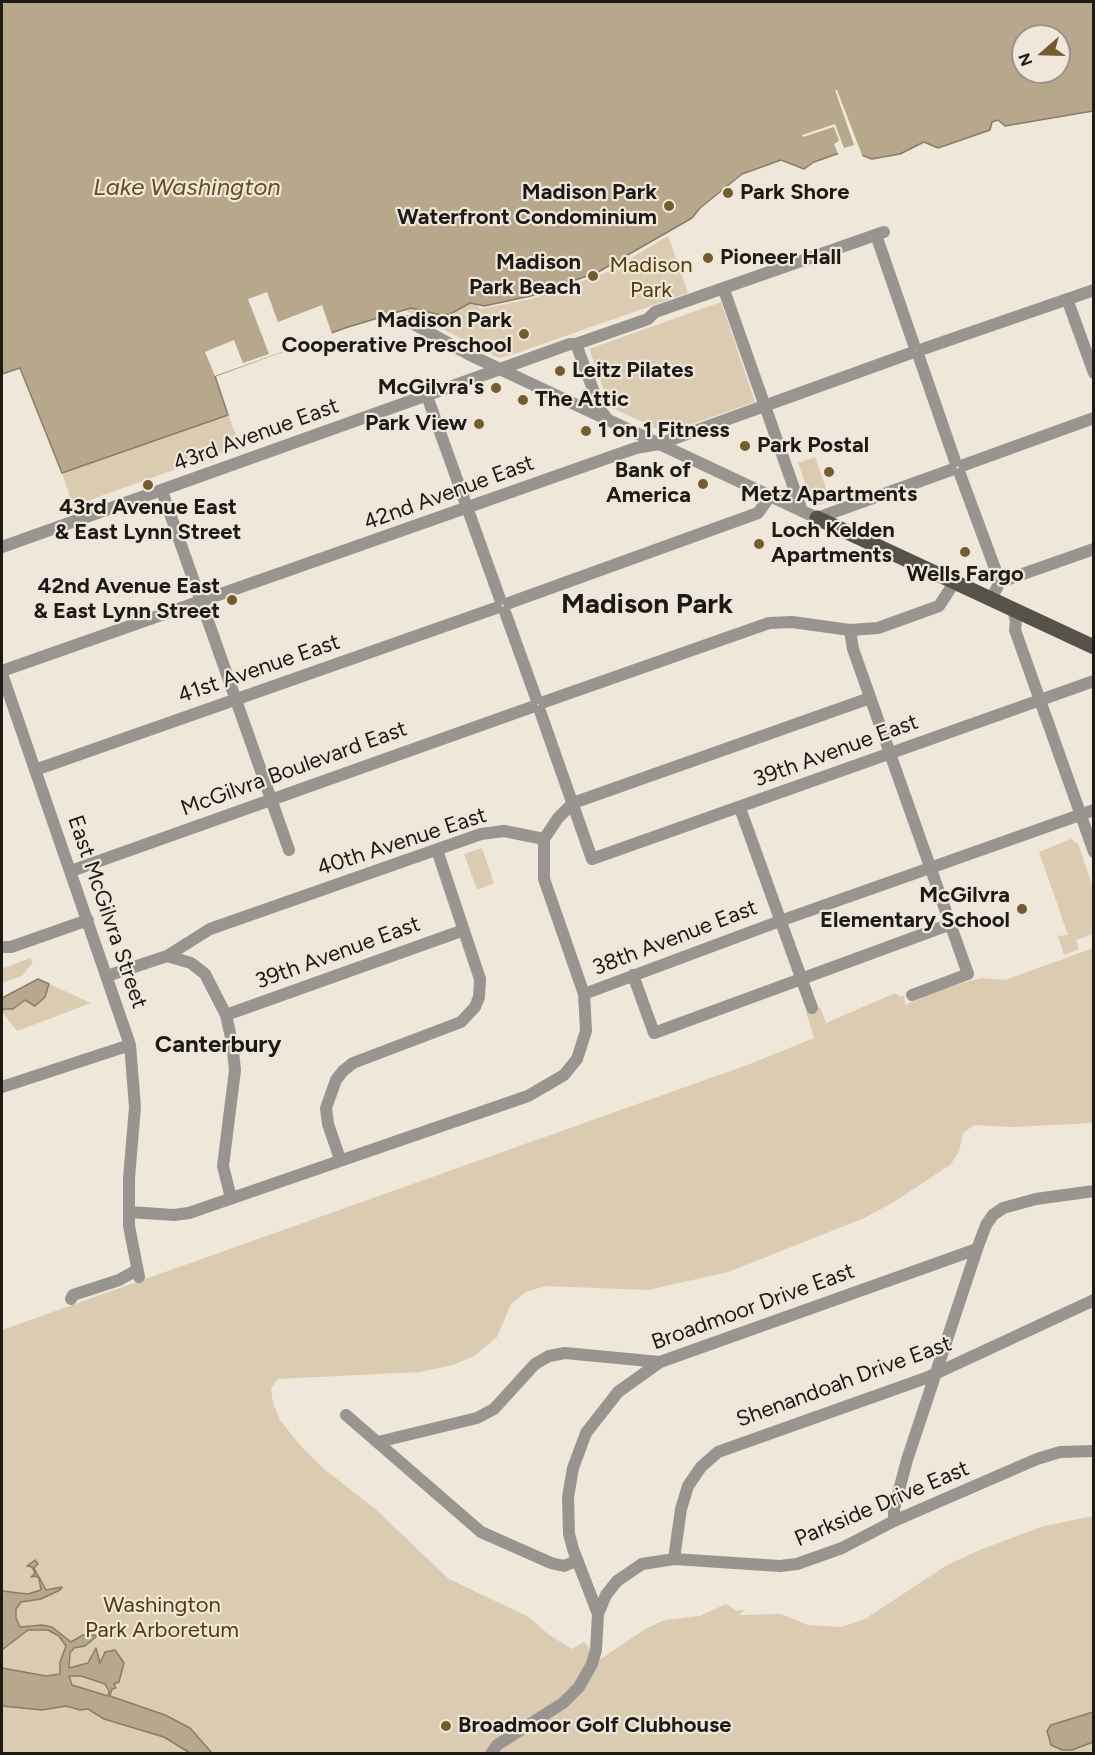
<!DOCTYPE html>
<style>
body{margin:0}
#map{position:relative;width:1095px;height:1755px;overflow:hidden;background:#eee7da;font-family:Figtree,sans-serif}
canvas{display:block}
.frame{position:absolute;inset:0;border:3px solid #1d1a16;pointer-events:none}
.north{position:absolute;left:1011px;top:24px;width:60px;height:60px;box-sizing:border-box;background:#eee7da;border:2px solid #9a958c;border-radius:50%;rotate:250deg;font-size:16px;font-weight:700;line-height:24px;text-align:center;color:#1d1a16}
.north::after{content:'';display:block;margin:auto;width:21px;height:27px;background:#755c2d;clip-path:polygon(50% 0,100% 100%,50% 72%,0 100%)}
</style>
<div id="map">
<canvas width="1095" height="1755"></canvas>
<div class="frame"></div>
<div class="north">N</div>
</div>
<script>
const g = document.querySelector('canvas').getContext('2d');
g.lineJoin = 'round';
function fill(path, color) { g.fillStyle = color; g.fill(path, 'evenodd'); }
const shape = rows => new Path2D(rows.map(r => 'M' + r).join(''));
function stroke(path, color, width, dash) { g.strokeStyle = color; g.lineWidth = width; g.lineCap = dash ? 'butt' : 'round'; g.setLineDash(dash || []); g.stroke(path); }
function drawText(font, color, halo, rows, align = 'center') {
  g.font = font + ' Figtree,sans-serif'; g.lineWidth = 4.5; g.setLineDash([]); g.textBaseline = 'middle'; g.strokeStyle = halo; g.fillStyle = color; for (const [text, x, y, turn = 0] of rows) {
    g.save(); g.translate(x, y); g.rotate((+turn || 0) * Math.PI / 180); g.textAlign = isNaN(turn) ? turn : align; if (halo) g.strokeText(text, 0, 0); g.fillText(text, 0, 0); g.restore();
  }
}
const green = shape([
 [668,236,688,293,514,354,499,358,405,310,418,308,441,315,474,302,480,309,531,299,608,272],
 [721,302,755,402,666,433,610,407,589,349],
 [228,415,241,446,73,506,62,473],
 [815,457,828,494,835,492,837,499,819,505,812,502,798,463],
 [1071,839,1078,844,1093,887,1093,934,1076,940,1079,949,1064,955,1058,936,1068,935,1039,852],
 [482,848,494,883,477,890,464,854],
 [1093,948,1093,1123,1014,1127,974,1125,963,1133,959,1152,950,1165,894,1202,862,1219,728,1272,648,1290,545,1286,526,1292,511,1304,497,1337,474,1356,453,1365,420,1372,278,1379,271,1388,273,1403,280,1420,299,1444,324,1469,374,1508,449,1579,529,1617,548,1634,572,1649,584,1642,599,1660,647,1628,665,1620,700,1616,726,1604,737,1611,746,1609,739,1615,781,1614,808,1625,841,1627,865,1619,947,1565,982,1549,1044,1526,1093,1516,1093,1753,212,1753,190,1728,165,1715,110,1696,114,1684,119,1682,124,1663,100,1663,96,1649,88,1663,69,1668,70,1653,74,1648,85,1646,98,1635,95,1633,71,1642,42,1625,20,1627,16,1618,16,1609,21,1601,41,1599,60,1590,61,1587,46,1591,34,1568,34,1560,27,1566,32,1567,39,1579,41,1590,28,1594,2,1591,2,1330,750,1064,814,1038,806,1012,820,1007,826,1023,895,993,901,997,904,995,905,1005,929,994,966,982,982,978,1005,980],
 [30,958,33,962,22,976,2,983,2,969],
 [49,984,91,1003,17,1031,3,1013,3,1009,49,988],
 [28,1630,48,1630,59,1636,66,1647,60,1662,64,1675,56,1683,2,1677,2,1644],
 [68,1676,81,1676,105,1684,109,1691,108,1696,72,1685],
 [2,1706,42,1710,66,1706,80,1710,88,1709,104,1719,164,1737,190,1753,2,1754]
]);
const water = shape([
 [2,2,1093,2,1093,111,1005,126,998,120,992,122,990,130,938,148,924,142,900,154,872,159,848,150,814,162,804,169,781,160,742,174,700,208,692,218,598,272,531,296,484,306,470,303,450,314,441,315,411,308,345,328,215,376,228,415,62,473,20,368,2,374,2,2],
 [1023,36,1059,36,1059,72,1023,72,1023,36],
 [38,979,49,984,45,997,35,1006,25,1000,13,1009,3,1009,2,1014,2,998,38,979],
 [35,1560,38,1564,34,1568,46,1590,62,1587,60,1590,41,1599,21,1602,16,1609,16,1618,20,1627,42,1625,52,1627,71,1642,83,1635,98,1635,85,1646,74,1648,70,1653,69,1668,88,1663,96,1648,100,1663,105,1652,115,1650,124,1663,119,1682,114,1684,116,1688,112,1689,110,1696,165,1715,190,1728,212,1753,190,1753,164,1737,104,1719,88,1709,80,1710,66,1706,42,1710,2,1706,2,1668,46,1676,60,1674,60,1662,66,1646,59,1636,48,1630,28,1630,2,1650,2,1591,28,1594,41,1590,39,1579,36,1576,31,1577,35,1573,32,1567,27,1566,35,1560],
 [69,1676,81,1676,105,1684,109,1691,108,1696,72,1685,69,1676],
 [1093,1712,1093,1742,1072,1750,1062,1750,1051,1745,1047,1731,1051,1725,1093,1712]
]);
const pier = shape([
 [835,90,837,90,864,160,861,158,864,171,855,175,852,173,846,159,853,154,839,156,834,144,839,141,834,127,803,137,802,135,835,124,844,148,854,145],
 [267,292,278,322,322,305,332,334,215,376,205,352,234,340,243,363,269,354,248,299]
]);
const minor = shape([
 [876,235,914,345],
 [724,290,802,511],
 [1067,299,1094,373],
 [408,321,470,355,817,518,951,470],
 [576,344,601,411,608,420],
 [923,349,1094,290],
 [919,357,955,461],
 [427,396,500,599],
 [964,465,1094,418],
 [960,474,1000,582],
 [162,491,289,850],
 [2,547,570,344,576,344,648,319,655,312,884,232],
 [991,599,1000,582,1094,549],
 [509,603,758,513,770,496],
 [1013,609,1016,621,1015,630,1094,852],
 [505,612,536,698],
 [850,630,853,649,968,974,912,995],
 [2,671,636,448,659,444,911,353],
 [2,674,130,1045,135,1107,129,1178,129,1226,139,1277],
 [544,702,769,623,792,622,850,630,878,628,939,606,954,583],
 [540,711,592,859,1094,681],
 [35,770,496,608],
 [740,808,812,1008],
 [71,871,532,707],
 [2,947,11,947,88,920],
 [167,956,191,963,205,974,226,1015,232,1042,235,1070,223,1166,231,1198],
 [633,975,654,1033,951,924],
 [107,976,167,956,210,929,481,834,504,831,544,839],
 [584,994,544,879,544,839,558,818,573,803,870,698],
 [226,1015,464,930],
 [2,1087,130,1045],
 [340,1159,328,1124,326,1108,336,1080,343,1071,353,1063,461,1022,475,1007,479,997,480,979,437,850],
 [129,1212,174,1215,189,1213,528,1096,564,1075,577,1059,586,1031,584,994,780,921,1094,810],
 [71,1299,73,1295,119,1280,137,1270],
 [346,1415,481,1532,551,1563,564,1566,576,1561],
 [378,1442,477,1418,494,1409,535,1364,549,1356,565,1353,660,1362],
 [894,1521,894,1509,907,1460,977,1249],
 [674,1559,681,1509,688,1486,701,1467,718,1452,926,1378,1094,1300],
 [598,1614,606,1595,617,1581,642,1564,674,1559,780,1566,797,1564,842,1548,894,1521,1037,1459,1060,1452,1094,1451],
 [491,1754,497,1745,563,1703,579,1687,592,1664,596,1650,598,1614,573,1549,569,1534,568,1497,573,1468,586,1433,618,1392,660,1362,977,1249,986,1225,993,1215,1003,1208,1036,1199,1094,1191]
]);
const major = shape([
 [817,518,1094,647]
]);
const markers = [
 [728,193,6,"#755c2d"],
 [669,206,6,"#755c2d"],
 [708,258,6,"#755c2d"],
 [593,276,6,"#755c2d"],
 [524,334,6,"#755c2d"],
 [560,371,6,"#755c2d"],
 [496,388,6,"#755c2d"],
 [523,400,6,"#755c2d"],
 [479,424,6,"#755c2d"],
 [586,431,6,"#755c2d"],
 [745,446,6,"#755c2d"],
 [829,472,6,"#755c2d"],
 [703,484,6,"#755c2d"],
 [148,485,6,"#755c2d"],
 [759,544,6,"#755c2d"],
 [965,552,6,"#755c2d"],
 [232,600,6,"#755c2d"],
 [1022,909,6,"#755c2d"],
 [446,1726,6,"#755c2d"]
];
const poiNames = [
 ["Madison Park",657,193],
 ["Waterfront Condominium",657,218],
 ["Park Shore",740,193,"left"],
 ["Pioneer Hall",720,258,"left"],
 ["Madison",581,263],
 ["Park Beach",581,288],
 ["Madison Park",512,321],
 ["Cooperative Preschool",512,346],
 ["Leitz Pilates",572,371,"left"],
 ["McGilvra's",484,388],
 ["The Attic",535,400,"left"],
 ["Park View",467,424],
 ["1 on 1 Fitness",598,431,"left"],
 ["Park Postal",757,446,"left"],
 ["Bank of",691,471],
 ["America",691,496],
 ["Metz Apartments",829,495,"center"],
 ["43rd Avenue East",148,508,"center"],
 ["& East Lynn Street",148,533,"center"],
 ["Loch Kelden",771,531,"left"],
 ["Apartments",771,556,"left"],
 ["Wells Fargo",965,575,"center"],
 ["42nd Avenue East",220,587],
 ["& East Lynn Street",220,612],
 ["McGilvra",1010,896],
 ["Elementary School",1010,921],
 ["Broadmoor Golf Clubhouse",458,1726,"left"]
];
const parkNames = [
 ["Madison",651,266],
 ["Park",651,291],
 ["Washington",162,1606],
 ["Park Arboretum",162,1631]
];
const streetNames = [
 ["43rd Avenue East",256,435,-20],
 ["42nd Avenue East",449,493,-20],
 ["41st Avenue East",259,669,-19],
 ["39th Avenue East",836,751,-20],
 ["McGilvra Boulevard East",294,769,-20],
 ["40th Avenue East",402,842,-18],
 ["East McGilvra Street",107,912,71],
 ["38th Avenue East",675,938,-21],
 ["39th Avenue East",338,953,-20],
 ["Broadmoor Drive East",753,1307,-20],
 ["Shenandoah Drive East",844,1382,-20],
 ["Parkside Drive East",882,1504,-23]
];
const waterNames = [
 ["Lake Washington",187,188]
];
const neighbourhoodNames = [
 ["Canterbury",218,1045]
];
const districtNames = [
 ["Madison Park",647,605]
];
fill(green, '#dbccb1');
fill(water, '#b7a78b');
stroke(water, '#897d68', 1.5);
fill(pier, '#eee7da');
stroke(minor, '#989590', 12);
stroke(major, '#575249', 15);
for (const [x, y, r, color] of markers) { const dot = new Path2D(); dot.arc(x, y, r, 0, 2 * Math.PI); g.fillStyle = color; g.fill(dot); stroke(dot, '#eee7da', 2); }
drawText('bold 22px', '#1d1a16', '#eee7da', poiNames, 'right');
drawText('22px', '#533b05', '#eee7da', parkNames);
drawText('22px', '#1d1a16', '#eee7da', streetNames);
drawText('italic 24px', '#654c1b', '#eee7da', waterNames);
drawText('bold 24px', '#1d1a16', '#eee7da', neighbourhoodNames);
drawText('bold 28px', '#1d1a16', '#eee7da', districtNames);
</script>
